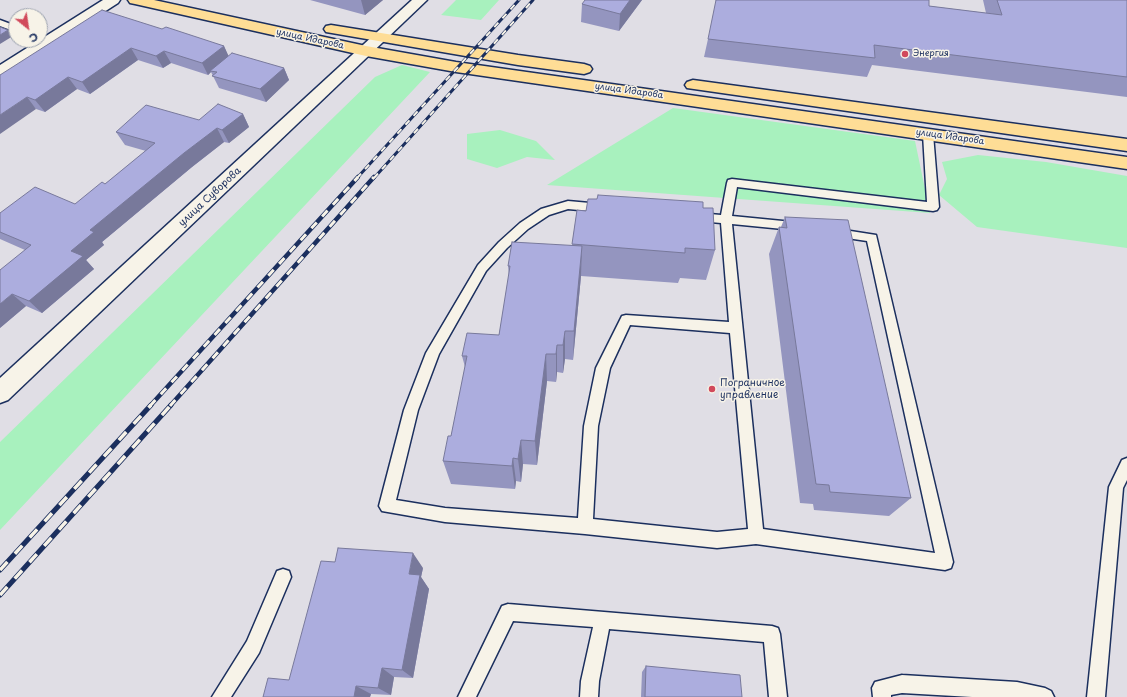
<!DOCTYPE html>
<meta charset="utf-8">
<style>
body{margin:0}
#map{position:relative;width:1127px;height:697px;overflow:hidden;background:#e0dee5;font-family:"Playpen Sans",sans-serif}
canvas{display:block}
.north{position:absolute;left:8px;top:8px;width:40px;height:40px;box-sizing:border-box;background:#f7f3e8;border:1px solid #9fa5b1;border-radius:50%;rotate:150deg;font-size:11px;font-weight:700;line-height:16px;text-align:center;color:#1b2f5e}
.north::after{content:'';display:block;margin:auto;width:14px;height:18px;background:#d1495b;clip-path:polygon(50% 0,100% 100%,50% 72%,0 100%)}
</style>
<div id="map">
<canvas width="1127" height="697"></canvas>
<div class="north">С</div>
</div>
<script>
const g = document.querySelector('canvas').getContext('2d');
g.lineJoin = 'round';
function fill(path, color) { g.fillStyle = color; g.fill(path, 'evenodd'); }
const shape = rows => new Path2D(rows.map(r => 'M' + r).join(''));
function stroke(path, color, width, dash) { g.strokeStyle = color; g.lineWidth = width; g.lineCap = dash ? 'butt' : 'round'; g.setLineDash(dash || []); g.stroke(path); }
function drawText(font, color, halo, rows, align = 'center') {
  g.font = font + ' "Playpen Sans",sans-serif'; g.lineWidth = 3; g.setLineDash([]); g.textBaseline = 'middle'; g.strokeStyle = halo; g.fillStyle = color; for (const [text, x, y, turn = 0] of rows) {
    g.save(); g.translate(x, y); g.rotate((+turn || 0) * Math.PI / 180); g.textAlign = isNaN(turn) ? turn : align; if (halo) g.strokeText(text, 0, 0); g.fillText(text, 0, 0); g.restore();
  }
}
const green = shape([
 [456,0,499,0,481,20,441,15],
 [402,65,430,72,0,530,0,442,375,77],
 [673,108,915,141,930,213,547,185],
 [500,130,536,141,555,160,527,157,497,168,467,159,467,134],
 [978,155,1046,162,1127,176,1127,248,977,227,939,195,947,179,942,162]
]);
const lane = shape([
 [0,20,16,26,16,32,0,26,0,20],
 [928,131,933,134,939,207,937,210,933,211,737,187,732,216,793,222,876,235,953,562,951,568,945,570,756,544,717,548,585,534,445,522,382,511,379,506,404,410,426,353,478,265,499,242,520,223,541,209,568,201,721,215,727,183,728,180,732,179,927,202,923,134,928,131],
 [568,209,721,223,729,322,626,315,622,316,596,368,584,426,578,518,445,508,396,500,418,410,439,354,486,271,507,248,528,229,549,215,568,209],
 [732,224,793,230,867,241,935,553,763,529,732,224],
 [630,325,730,333,748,529,717,532,593,519,598,426,610,368,630,325],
 [1127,458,1127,480,1123,488,1105,697,1087,697,1109,487,1122,460,1127,458],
 [283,569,289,571,291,577,259,653,231,697,212,697,247,641,277,571,283,569],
 [508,604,772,626,778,628,780,634,787,697,769,697,764,642,609,629,599,681,598,697,580,697,581,681,593,627,513,621,476,697,458,697,502,606,508,604],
 [902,675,1017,682,1045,688,1051,691,1054,697,972,697,902,693,891,695,891,697,873,697,872,688,875,682,902,675]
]);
const street = shape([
 [103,0,120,0,118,3,6,75,0,77,0,65,103,0]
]);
const secondary = shape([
 [412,0,427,0,8,400,0,403,0,378,412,0]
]);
const primary = shape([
 [128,0,154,0,366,46,456,62,1127,157,1127,169,456,72,366,56,135,4,130,3,128,0],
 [331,25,518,55,584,64,590,66,592,69,590,72,584,74,518,65,326,32,324,29,326,26,331,25],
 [693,80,1127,139,1127,151,687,88,685,85,687,82,693,80]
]);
const railFar2 = shape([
 [357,178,519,0],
 [374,178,533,0]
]);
const railFar1 = shape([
 [150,406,358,177],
 [170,406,374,177]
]);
const rail = shape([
 [0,570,151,405],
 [0,595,171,405]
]);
const wall = shape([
 [310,0,383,0,365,15],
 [642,0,619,31,581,22,582,4],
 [983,0,1127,0,1127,97,872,65,867,77,704,57,708,39,929,6,986,13],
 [162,29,224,46,228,56,284,68,289,80,266,102,219,88,211,72,208,75,171,63,163,68,138,60,90,94,77,89,45,112,36,109,0,75],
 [243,114,249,127,229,143,224,142,192,167,102,242,104,245,86,260,94,269,42,313,26,306,0,328,25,250,0,239,0,213,75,204,105,184,146,151,125,145,116,132],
 [703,208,715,250,706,280,680,278,678,283,581,276,573,360,565,359,563,373,557,372,556,382,547,381,537,465,523,464,521,482,516,481,515,489,451,484,443,461,451,436,465,367,462,356,499,335,509,276,508,266,572,245,577,210,586,211],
 [785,217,911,498,889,516,814,510,813,504,800,503,769,254,779,227,781,227],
 [423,568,421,577,429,589,413,678,394,677,391,695,371,694,370,697,263,697,289,680],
 [646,666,742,697,641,697,642,672]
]);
const shadedWall = shape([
 [361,0,383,0,365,15],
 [630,0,642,0,619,31,620,14],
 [8,30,13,36,0,44,0,35],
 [224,46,230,59,210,71,211,72,208,75,202,63],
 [131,48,138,60,90,94,82,82],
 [164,51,171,63,163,68,156,56],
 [284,68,289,80,266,102,260,89],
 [68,77,77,89,45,112,35,100],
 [27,97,36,109,0,134,0,115],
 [243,114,249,127,229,143,222,130],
 [217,128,224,142,192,167,102,242,104,245,86,260,94,269,42,313,29,301,71,251,90,230,184,153],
 [582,246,581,276,573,360,574,331],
 [12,294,26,306,0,328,0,304],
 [565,331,565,359,563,373,563,345],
 [557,345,557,372,556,382,556,354],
 [546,354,547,381,537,465,535,441],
 [521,440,523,464,521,482,518,459],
 [513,458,516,481,515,489,512,466],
 [413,553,423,568,421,577,429,589,413,678,402,670,409,574],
 [382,668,394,677,391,695,378,688],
 [356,686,371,694,370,697,354,697]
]);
const building = shape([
 [585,0,630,0,620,14,582,4,585,0],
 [716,0,929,0,929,6,1002,15,997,0,1127,0,1127,77,874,45,875,58,708,39,716,0],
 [102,10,162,29,166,27,224,46,202,63,164,51,156,56,131,48,82,82,68,77,35,100,27,97,0,115,0,75,102,10],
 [0,27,8,30,0,35,0,27],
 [232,53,284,68,260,89,212,76,217,72,210,71,232,53],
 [218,104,243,114,222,130,217,128,184,153,90,230,94,232,71,251,83,256,29,301,12,294,0,304,0,270,31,245,0,232,0,213,35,187,75,204,102,182,105,184,155,143,116,132,146,105,199,120,218,104],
 [598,195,703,202,703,208,713,208,715,250,685,248,685,253,572,244,577,210,586,211,588,199,597,199,598,195],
 [785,217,848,220,911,498,830,492,829,485,816,484,779,227,787,228,785,217],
 [512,242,582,246,574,331,565,331,563,345,557,345,556,354,546,354,535,441,521,440,518,459,513,458,512,466,443,461,448,436,451,436,467,356,462,356,467,333,499,335,510,266,508,266,512,242],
 [338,548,413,553,409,574,420,575,402,670,382,668,378,688,356,686,354,697,263,697,268,678,289,680,321,561,335,562,338,548],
 [646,666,740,675,742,697,645,697,646,666]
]);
const markers = [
 [905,54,4,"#d1495b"],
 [712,389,4,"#d1495b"]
];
const farStreetnames = [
 ["улица Идарова",310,39,12],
 ["улица Идарова",629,91,8],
 ["улица Идарова",950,137,8]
];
const farPoinames = [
 ["Энергия",913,54]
];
const streetNames = [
 ["улица Суворова",210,197,-43]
];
const poiNames = [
 ["Пограничное",720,383],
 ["управление",720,395]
];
fill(green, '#a8f1be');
stroke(lane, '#1b2f5e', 3);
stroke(street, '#1b2f5e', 3);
stroke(secondary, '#1b2f5e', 3);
stroke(primary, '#1b2f5e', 3);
fill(lane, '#f7f3e8');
fill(street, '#f7f3e8');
fill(secondary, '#f7f3e8');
fill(primary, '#fedd96');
stroke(railFar2, '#1b2f5e', 3);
stroke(railFar1, '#1b2f5e', 4.5);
stroke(rail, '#1b2f5e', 5);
stroke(railFar2, '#f7f3e8', 2, [6]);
stroke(railFar1, '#f7f3e8', 3, [8]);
stroke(rail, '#f7f3e8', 3.5, [11]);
fill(wall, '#9495bf');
fill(shadedWall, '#78799b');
fill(building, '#acadde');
stroke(building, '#78799b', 1);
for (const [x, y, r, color] of markers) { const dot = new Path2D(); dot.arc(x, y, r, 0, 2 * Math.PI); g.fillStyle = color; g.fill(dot); stroke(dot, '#f7f3e8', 1.5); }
drawText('9px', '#1b2f5e', '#f7f3e8', farStreetnames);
drawText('9px', '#1b2f5e', '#f7f3e8', farPoinames, 'left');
drawText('10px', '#1b2f5e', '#f7f3e8', streetNames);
drawText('10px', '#1b2f5e', '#f7f3e8', poiNames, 'left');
</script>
